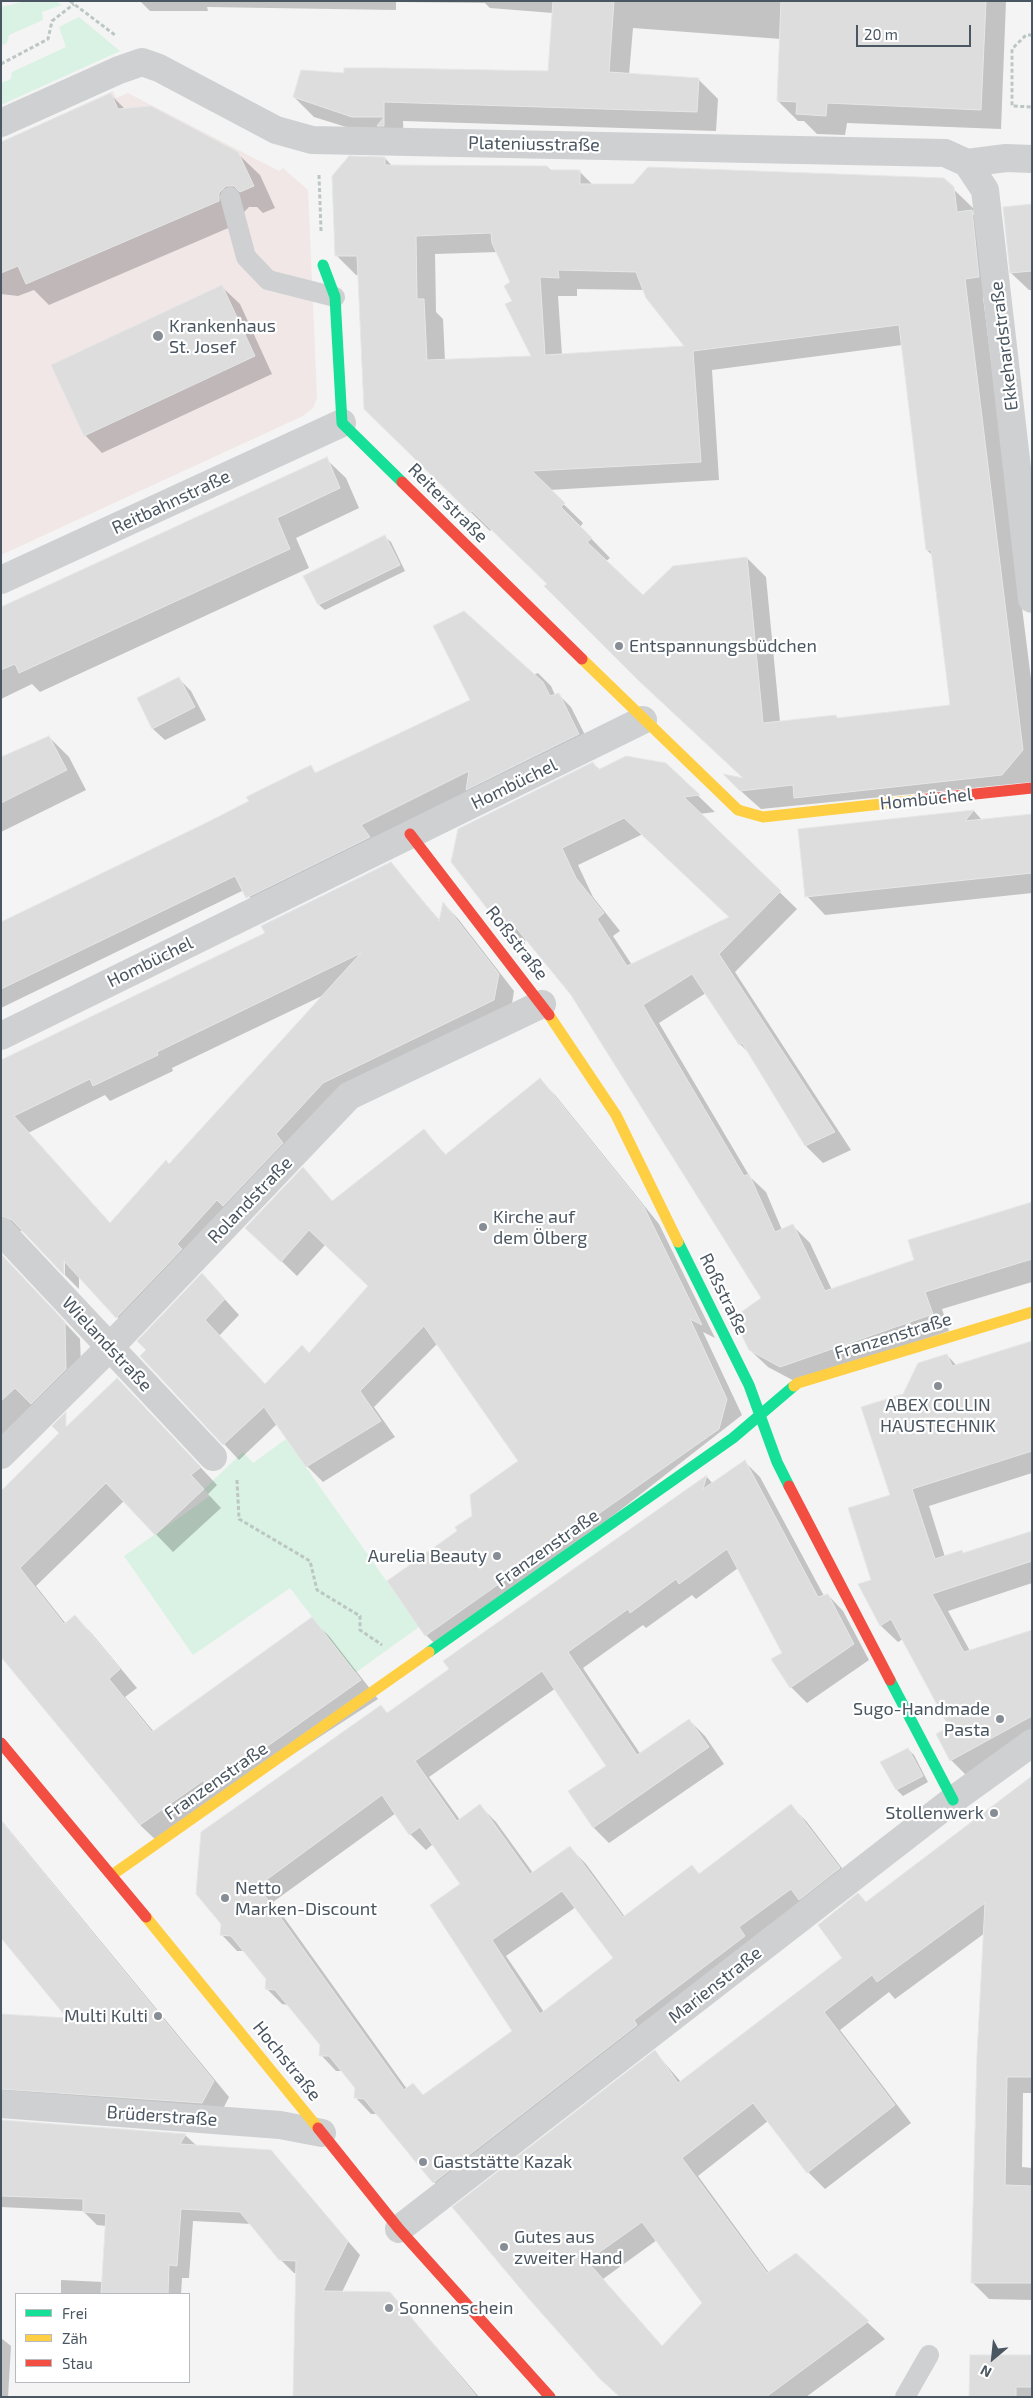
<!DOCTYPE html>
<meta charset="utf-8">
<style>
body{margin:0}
#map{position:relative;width:1033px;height:2398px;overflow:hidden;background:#f4f4f4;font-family:"Exo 2",sans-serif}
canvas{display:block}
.frame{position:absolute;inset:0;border:2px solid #4a5661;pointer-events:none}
.legend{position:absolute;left:15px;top:2293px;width:175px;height:90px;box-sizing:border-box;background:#fff;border:1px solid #b7bbc0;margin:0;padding:6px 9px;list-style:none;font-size:15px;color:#4a5661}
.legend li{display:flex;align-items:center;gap:10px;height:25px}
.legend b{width:25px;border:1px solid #b7bbc0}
.north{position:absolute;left:968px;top:2333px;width:50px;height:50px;-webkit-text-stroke:4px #fff;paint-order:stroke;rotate:208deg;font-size:14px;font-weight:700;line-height:20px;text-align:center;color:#4a5661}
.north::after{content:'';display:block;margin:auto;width:18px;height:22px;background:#4a5661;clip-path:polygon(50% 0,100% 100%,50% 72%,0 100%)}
.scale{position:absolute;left:856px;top:25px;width:115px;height:22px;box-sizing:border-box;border:2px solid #4a5661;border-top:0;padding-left:6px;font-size:15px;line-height:18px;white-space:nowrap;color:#4a5661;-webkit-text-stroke:4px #fff;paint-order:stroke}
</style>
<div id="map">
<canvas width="1033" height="2398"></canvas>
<div class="frame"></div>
<ul class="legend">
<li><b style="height:6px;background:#16e098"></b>Frei</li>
<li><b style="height:6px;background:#ffcf43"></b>Zäh</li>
<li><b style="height:6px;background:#f24e42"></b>Stau</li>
</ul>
<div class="north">N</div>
<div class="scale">20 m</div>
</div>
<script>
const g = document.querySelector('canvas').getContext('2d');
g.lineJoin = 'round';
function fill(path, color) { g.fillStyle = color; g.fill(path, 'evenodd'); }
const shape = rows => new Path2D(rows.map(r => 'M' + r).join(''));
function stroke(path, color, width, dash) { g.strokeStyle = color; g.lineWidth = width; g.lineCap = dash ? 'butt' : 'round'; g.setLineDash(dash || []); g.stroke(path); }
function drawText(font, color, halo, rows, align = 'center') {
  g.font = font + ' "Exo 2",sans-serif'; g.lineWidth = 4.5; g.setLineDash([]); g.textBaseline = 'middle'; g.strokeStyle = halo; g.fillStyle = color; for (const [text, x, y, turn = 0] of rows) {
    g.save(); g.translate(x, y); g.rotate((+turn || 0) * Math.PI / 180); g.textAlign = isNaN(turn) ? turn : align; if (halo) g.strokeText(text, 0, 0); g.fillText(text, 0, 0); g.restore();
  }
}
const medical = shape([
 [113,91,116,98,128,93,279,171,283,168,308,190,317,398,313,408,303,416,1,555,1,142]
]);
const green = shape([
 [26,1,56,1,62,5,42,12,43,20,9,35,7,43,1,46,1,7],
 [79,17,120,51,1,105,1,83,11,79,12,72,66,47,59,27],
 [286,1439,419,1627,355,1673,290,1588,193,1655,124,1556,210,1496,204,1489,243,1452,253,1463]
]);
const shadow = shape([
 [140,1,1006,1,1001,129,847,123,845,135,817,134,804,121,798,121,778,101,781,39,633,28,629,75,698,79,718,99,716,131,403,121,404,145,314,117,294,97,345,74,549,73,553,13,490,8,485,3,396,2,396,10,207,7,208,11,150,11],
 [110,94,126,110,237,153,260,175,275,208,263,213,257,207,249,207,240,216,240,223,49,305,34,290,18,296,1,294,1,143],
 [385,158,393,167,580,172,593,185,943,179,973,208,973,214,990,231,998,296,983,297,1032,687,1032,782,761,809,743,793,726,776,745,780,548,584,492,529,490,531,365,408,359,275,356,275,337,256],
 [498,252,512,283,513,301,533,357,445,361,443,319,436,312,435,254],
 [577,289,644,290,686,347,562,355,558,296,577,296],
 [902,345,927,550,933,556,951,706,838,719,836,716,780,722,766,577,747,558,643,597,606,561,610,558,580,527,583,523,549,490,719,480,712,370],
 [1032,205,1032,290,1029,290,1011,273],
 [222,287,240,304,272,374,102,453,85,435],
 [326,459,346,478,359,508,296,538,309,568,40,692,32,684,1,699,1,608],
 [385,537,391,542,405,571,325,610,319,605],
 [538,673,551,686,555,695,558,694,571,707,591,747,260,910,244,890,1,1008,1,923,250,802,310,767,317,774],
 [179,679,191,691,206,720,165,740,153,729,138,699],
 [49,737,69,757,86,790,1,832,1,758],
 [593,763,600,770,665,764,715,812,699,814,797,909,735,972,851,1150,823,1163,806,1146,750,1054,740,1044,706,993,659,1023,750,1177,766,1192,782,1230,793,1226,810,1243,832,1290,916,1261,1032,1204,1032,1282,942,1309,949,1331,798,1383,768,1367,750,1350,763,1298,572,994,526,937,524,948,507,932,452,861],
 [643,834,730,918,632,965,613,936,620,931,593,897,578,865],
 [974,811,982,820,1032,815,1032,893,825,915,807,896,799,830],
 [391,863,440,921,444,904,459,920,514,991,510,1016,339,1099,124,1324,79,1276,79,1289,65,1275,65,1255,22,1231,14,1231,1,1243,1,1252,5,1259,80,1339,81,1366,1,1442,1,1061,266,933],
 [326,994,170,1166,111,1224,28,1133,105,1095,110,1101,173,1071,172,1068],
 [540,1080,555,1095,659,1224,715,1338,703,1332,742,1415,441,1650,426,1635,459,1531,519,1461,438,1343,374,1407,395,1437,323,1482,307,1466,277,1424,239,1460,142,1356,202,1274,239,1315,219,1336,266,1385,310,1355,370,1287,326,1244,297,1276,247,1228,303,1169,333,1202,424,1131,447,1156],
 [1032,1342,1032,1473,929,1506,945,1557,962,1552,964,1554,1032,1532,1032,1583,948,1611,970,1651,1032,1631,1032,1742,968,1777,951,1760,950,1728,903,1639,898,1642,881,1626,860,1585,872,1581,891,1496,904,1395,947,1355,957,1366],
 [135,1397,217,1485,208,1494,221,1508,173,1552,124,1501,36,1586,66,1624,75,1616,92,1634,137,1688,125,1697,154,1732,311,1619,329,1636,378,1699,158,1842,140,1825,1,1655,1,1493],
 [745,1462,760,1477,824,1596,828,1595,843,1611,869,1660,807,1703,791,1687,773,1660,784,1654,738,1568,696,1599,692,1595,646,1628,643,1625,583,1668,641,1755,689,1720,705,1736,724,1764,609,1843,594,1828,570,1792,608,1766,556,1688,429,1777,460,1820,480,1806,496,1822,533,1873,570,1848,586,1864,625,1917,692,1867,700,1874,791,1806,807,1822,854,1884,449,2198,434,2182,378,2114,371,2114,356,2098,356,2087,343,2071,336,2071,321,2055,321,2045,288,2005,282,2004,266,1988,267,1979,245,1951,237,1951,222,1935,223,1924,388,1714,451,1669,445,1661,707,1477,713,1484],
 [396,1813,410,1834,426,1850,433,1844,461,1884,514,2031,424,2096,413,2085,407,2089,273,1902],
 [576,1907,615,1959,544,2012,506,1956],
 [908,1749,914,1755,928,1782,903,1796,897,1790,881,1763],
 [1032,1778,1032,2093,1023,2093,1022,2167,1032,2168,1032,2300,989,2299,972,2282,985,1933,895,1999,889,1992,840,2030,911,2123,825,2189,808,2172,768,2121,698,2176,769,2273,795,2254,885,2339,806,2397,620,2397,601,2378,454,2208,655,2052,681,2082,844,1958,867,1903],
 [657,2240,704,2303,663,2347,603,2279],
 [1,1820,229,2097,218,2119,1,2100,1,2015,69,2020,1,1936],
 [185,2135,197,2146,270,2151,360,2255,342,2292,390,2293,479,2397,295,2397,297,2273,294,2273,280,2259,252,2224,193,2221,189,2278,182,2278,181,2294,61,2294,61,2280,103,2282,106,2226,97,2225,83,2211,1,2207,1,2139],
 [1,2338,11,2346,8,2397,1,2397],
 [1032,2356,1032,2397,970,2397]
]);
const building = shape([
 [553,1,614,1,609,72,699,78,697,112,384,102,384,126,377,126,384,117,352,117,293,97,301,70,344,73,344,68,384,68,548,71,553,1],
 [781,1,986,1,981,110,827,103,826,116,796,114,797,102,777,101,781,1],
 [111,93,118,109,151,106,238,152,254,186,240,192,234,186,226,186,219,193,219,201,26,284,18,266,1,273,1,142,111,93],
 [349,156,385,157,385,165,547,166,551,170,580,170,580,184,633,184,648,167,944,178,954,187,957,212,972,210,979,277,965,279,1023,750,1002,775,794,798,793,785,740,791,723,774,743,778,639,681,544,586,547,584,472,511,470,513,364,409,357,256,335,256,332,176,349,156],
 [491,233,492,243,510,282,504,286,512,301,505,304,531,356,427,360,424,299,417,299,416,236,491,233],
 [558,270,636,272,646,298,684,346,545,355,540,277,559,278,558,270],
 [899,325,926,550,931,550,950,705,837,718,836,715,763,723,747,557,673,566,643,595,587,542,592,538,561,507,565,503,532,471,701,462,693,351,899,325],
 [1032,204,1032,271,1010,273,1003,207,1032,204],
 [222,285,255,356,84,436,51,365,222,285],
 [327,457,340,488,277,518,290,549,19,673,15,664,1,670,1,607,327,457],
 [385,535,400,565,318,605,303,576,385,535],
 [464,611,543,682,550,696,559,693,579,734,466,790,469,771,361,825,370,837,246,898,235,876,1,989,1,922,208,822,249,801,246,797,311,765,315,773,470,700,433,626,464,611],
 [179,677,195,707,152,729,137,698,179,677],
 [49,736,67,770,1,803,1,757,49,736],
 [626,756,666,763,700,795,684,797,781,891,719,954,835,1132,805,1146,742,1043,739,1045,692,974,643,1005,744,1176,749,1174,775,1232,793,1224,825,1291,914,1260,908,1240,1032,1202,1032,1259,925,1292,933,1314,780,1367,749,1350,733,1318,761,1298,571,995,509,919,506,933,451,862,458,829,593,762,598,770,626,756],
 [624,818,729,917,627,966,597,919,604,913,576,878,562,848,624,818],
 [974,810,965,821,1032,814,1032,873,805,897,798,829,974,810],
 [391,862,439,921,443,902,499,974,494,1000,323,1083,276,1134,283,1143,223,1206,217,1200,177,1244,182,1249,116,1318,64,1261,64,1275,12,1220,1,1216,1,1060,265,933,261,926,391,862],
 [361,953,169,1164,166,1160,110,1223,14,1116,90,1079,93,1086,158,1055,157,1052,361,953],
 [540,1078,644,1207,702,1325,690,1319,727,1399,719,1429,425,1636,387,1581,457,1531,455,1527,472,1516,470,1495,518,1461,424,1326,360,1391,381,1421,306,1467,264,1407,223,1445,140,1356,146,1350,137,1341,202,1273,225,1299,205,1320,265,1384,302,1345,309,1353,368,1286,309,1230,281,1262,245,1228,303,1167,332,1201,424,1129,445,1155,540,1078],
 [1,1254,65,1322,66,1369,31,1404,15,1388,1,1401,1,1254],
 [1032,1341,1032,1451,912,1489,935,1559,962,1550,963,1553,1032,1531,1032,1561,932,1594,964,1652,1032,1630,1032,1716,950,1761,936,1734,949,1727,891,1619,880,1626,858,1584,871,1580,848,1508,890,1495,861,1407,903,1394,918,1363,947,1354,952,1366,1032,1341],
 [117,1378,201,1467,191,1475,204,1489,155,1535,106,1483,20,1568,64,1624,75,1615,120,1669,109,1679,152,1732,312,1617,361,1680,204,1791,204,1780,140,1825,1,1657,1,1491,59,1433,52,1426,66,1412,66,1427,117,1378],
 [745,1460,818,1597,828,1594,854,1644,790,1688,771,1659,782,1653,727,1549,679,1584,676,1579,630,1613,628,1609,568,1652,637,1755,689,1719,709,1747,593,1828,568,1791,606,1766,542,1671,415,1761,457,1821,480,1804,530,1874,570,1846,623,1917,692,1865,699,1874,791,1804,840,1868,799,1900,791,1889,739,1927,745,1936,634,2020,637,2025,433,2183,364,2099,354,2098,355,2088,329,2056,319,2056,320,2045,275,1990,265,1989,266,1979,231,1936,220,1935,221,1924,196,1894,201,1832,381,1705,387,1713,449,1669,443,1661,707,1475,703,1489,745,1460],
 [382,1795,409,1835,420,1827,460,1884,430,1905,512,2031,423,2095,413,2083,404,2090,258,1886,382,1795],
 [562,1891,613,1958,540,2014,492,1940,562,1891],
 [908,1748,923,1776,896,1790,880,1762,908,1748],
 [1032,1776,1032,2077,1007,2077,1005,2185,1032,2186,1032,2283,971,2283,977,2055,985,1903,877,1982,872,1975,824,2012,895,2105,807,2173,753,2103,682,2158,767,2273,796,2253,869,2321,766,2397,620,2397,600,2379,530,2300,452,2207,655,2050,678,2083,842,1958,818,1925,858,1893,866,1902,1032,1776],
 [642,2222,702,2303,662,2346,587,2261,642,2222],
 [1,1821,214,2081,202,2103,1,2089,1,2014,67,2018,1,1938,1,1821],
 [1,2120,186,2134,180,2144,271,2150,348,2241,323,2291,390,2292,477,2397,293,2397,296,2261,279,2260,240,2212,181,2209,177,2266,169,2265,168,2294,101,2294,106,2214,83,2212,83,2199,1,2196,1,2120],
 [970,2355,1032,2355,1032,2387,1016,2387,1016,2397,969,2397,970,2355]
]);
const path = shape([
 [70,1,115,35],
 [1032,35,1026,35,1012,49,1012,106,1032,107],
 [1,64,48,39,52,21,74,4],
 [319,175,321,231],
 [237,1480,239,1519,310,1561,317,1590,360,1616,360,1630,382,1645]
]);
const lane = shape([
 [230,197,246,257,268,280,335,297],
 [905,2397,929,2355]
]);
const street = shape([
 [1,123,119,70,142,62,159,68,276,130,312,140,945,153,967,163],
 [967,163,985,190,1032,599],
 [967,163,1006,158,1032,159],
 [1,580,342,423],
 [1,1036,643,720],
 [1,1231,213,1457],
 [1,1455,110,1347,349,1096,542,1004],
 [1,2104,280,2125,322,2133],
 [399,2229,953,1800,1032,1743]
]);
const fast = shape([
 [323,265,335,297,342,423,402,482],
 [678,1242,749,1385,777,1462,789,1486],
 [429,1652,733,1438,794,1386],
 [890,1680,953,1800]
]);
const slow = shape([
 [582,659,738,810,763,817,918,800],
 [549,1015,616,1115,678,1242],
 [794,1386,798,1383,1032,1312],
 [112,1875,429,1652],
 [146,1917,318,2128]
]);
const jam = shape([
 [402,482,582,659],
 [918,800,1032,788],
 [410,834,549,1015],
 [789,1486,890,1680],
 [1,1743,146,1917],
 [318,2128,399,2229,550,2397]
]);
const markers = [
 [158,336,6,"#868d94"],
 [619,646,5,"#868d94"],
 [483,1227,5,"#868d94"],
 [938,1386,5,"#868d94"],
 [497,1556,5,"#868d94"],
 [1000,1719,5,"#868d94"],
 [994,1813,5,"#868d94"],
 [225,1898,5,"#868d94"],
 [158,2016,5,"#868d94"],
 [423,2162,5,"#868d94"],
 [504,2247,5,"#868d94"],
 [389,2308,5,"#868d94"]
];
const streetNames = [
 ["Plateniusstraße",534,144,1],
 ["Ekkehardstraße",1004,346,-97],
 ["Reitbahnstraße",171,502,-25],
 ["Reiterstraße",448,503,45],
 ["Hombüchel",514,784,-26],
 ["Hombüchel",926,799,-6],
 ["Roßstraße",517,943,52],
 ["Hombüchel",150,962,-26],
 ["Rolandstraße",250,1200,-46],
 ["Roßstraße",724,1294,64],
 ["Franzenstraße",893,1336,-17],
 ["Wielandstraße",107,1344,47],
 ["Franzenstraße",547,1548,-35],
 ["Franzenstraße",216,1781,-35],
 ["Marienstraße",715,1985,-38],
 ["Hochstraße",287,2061,51],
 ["Brüderstraße",162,2116,4]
];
const poiNames = [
 ["Krankenhaus",169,326],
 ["St. Josef",169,347],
 ["Entspannungsbüdchen",629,646],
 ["Kirche auf",493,1217],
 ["dem Ölberg",493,1238],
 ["ABEX COLLIN",938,1405,"center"],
 ["HAUSTECHNIK",938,1426,"center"],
 ["Aurelia Beauty",487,1556,"right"],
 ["Sugo-Handmade",990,1709,"right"],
 ["Pasta",990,1730,"right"],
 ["Stollenwerk",984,1813,"right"],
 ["Netto",235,1888],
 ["Marken-Discount",235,1909],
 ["Multi Kulti",148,2016,"right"],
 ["Gaststätte Kazak",433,2162],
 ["Gutes aus",514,2237],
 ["zweiter Hand",514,2258],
 ["Sonnenschein",399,2308]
];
fill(medical, '#f1e7e6');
fill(green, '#d9f2e3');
fill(shadow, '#0003');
fill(building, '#ddddde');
stroke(building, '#e5e6e7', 1);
stroke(path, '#bcc7c4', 3, [4, 2.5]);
stroke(lane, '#ced0d2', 20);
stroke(street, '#ced0d2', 28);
stroke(fast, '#16e098', 11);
stroke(slow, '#ffcf43', 11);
stroke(jam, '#f24e42', 11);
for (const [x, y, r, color] of markers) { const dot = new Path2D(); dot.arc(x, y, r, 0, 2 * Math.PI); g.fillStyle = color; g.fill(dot); stroke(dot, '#fff', 2); }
drawText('18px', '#4a5661', '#fff', streetNames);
drawText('18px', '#4a5661', '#fff', poiNames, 'left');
</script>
